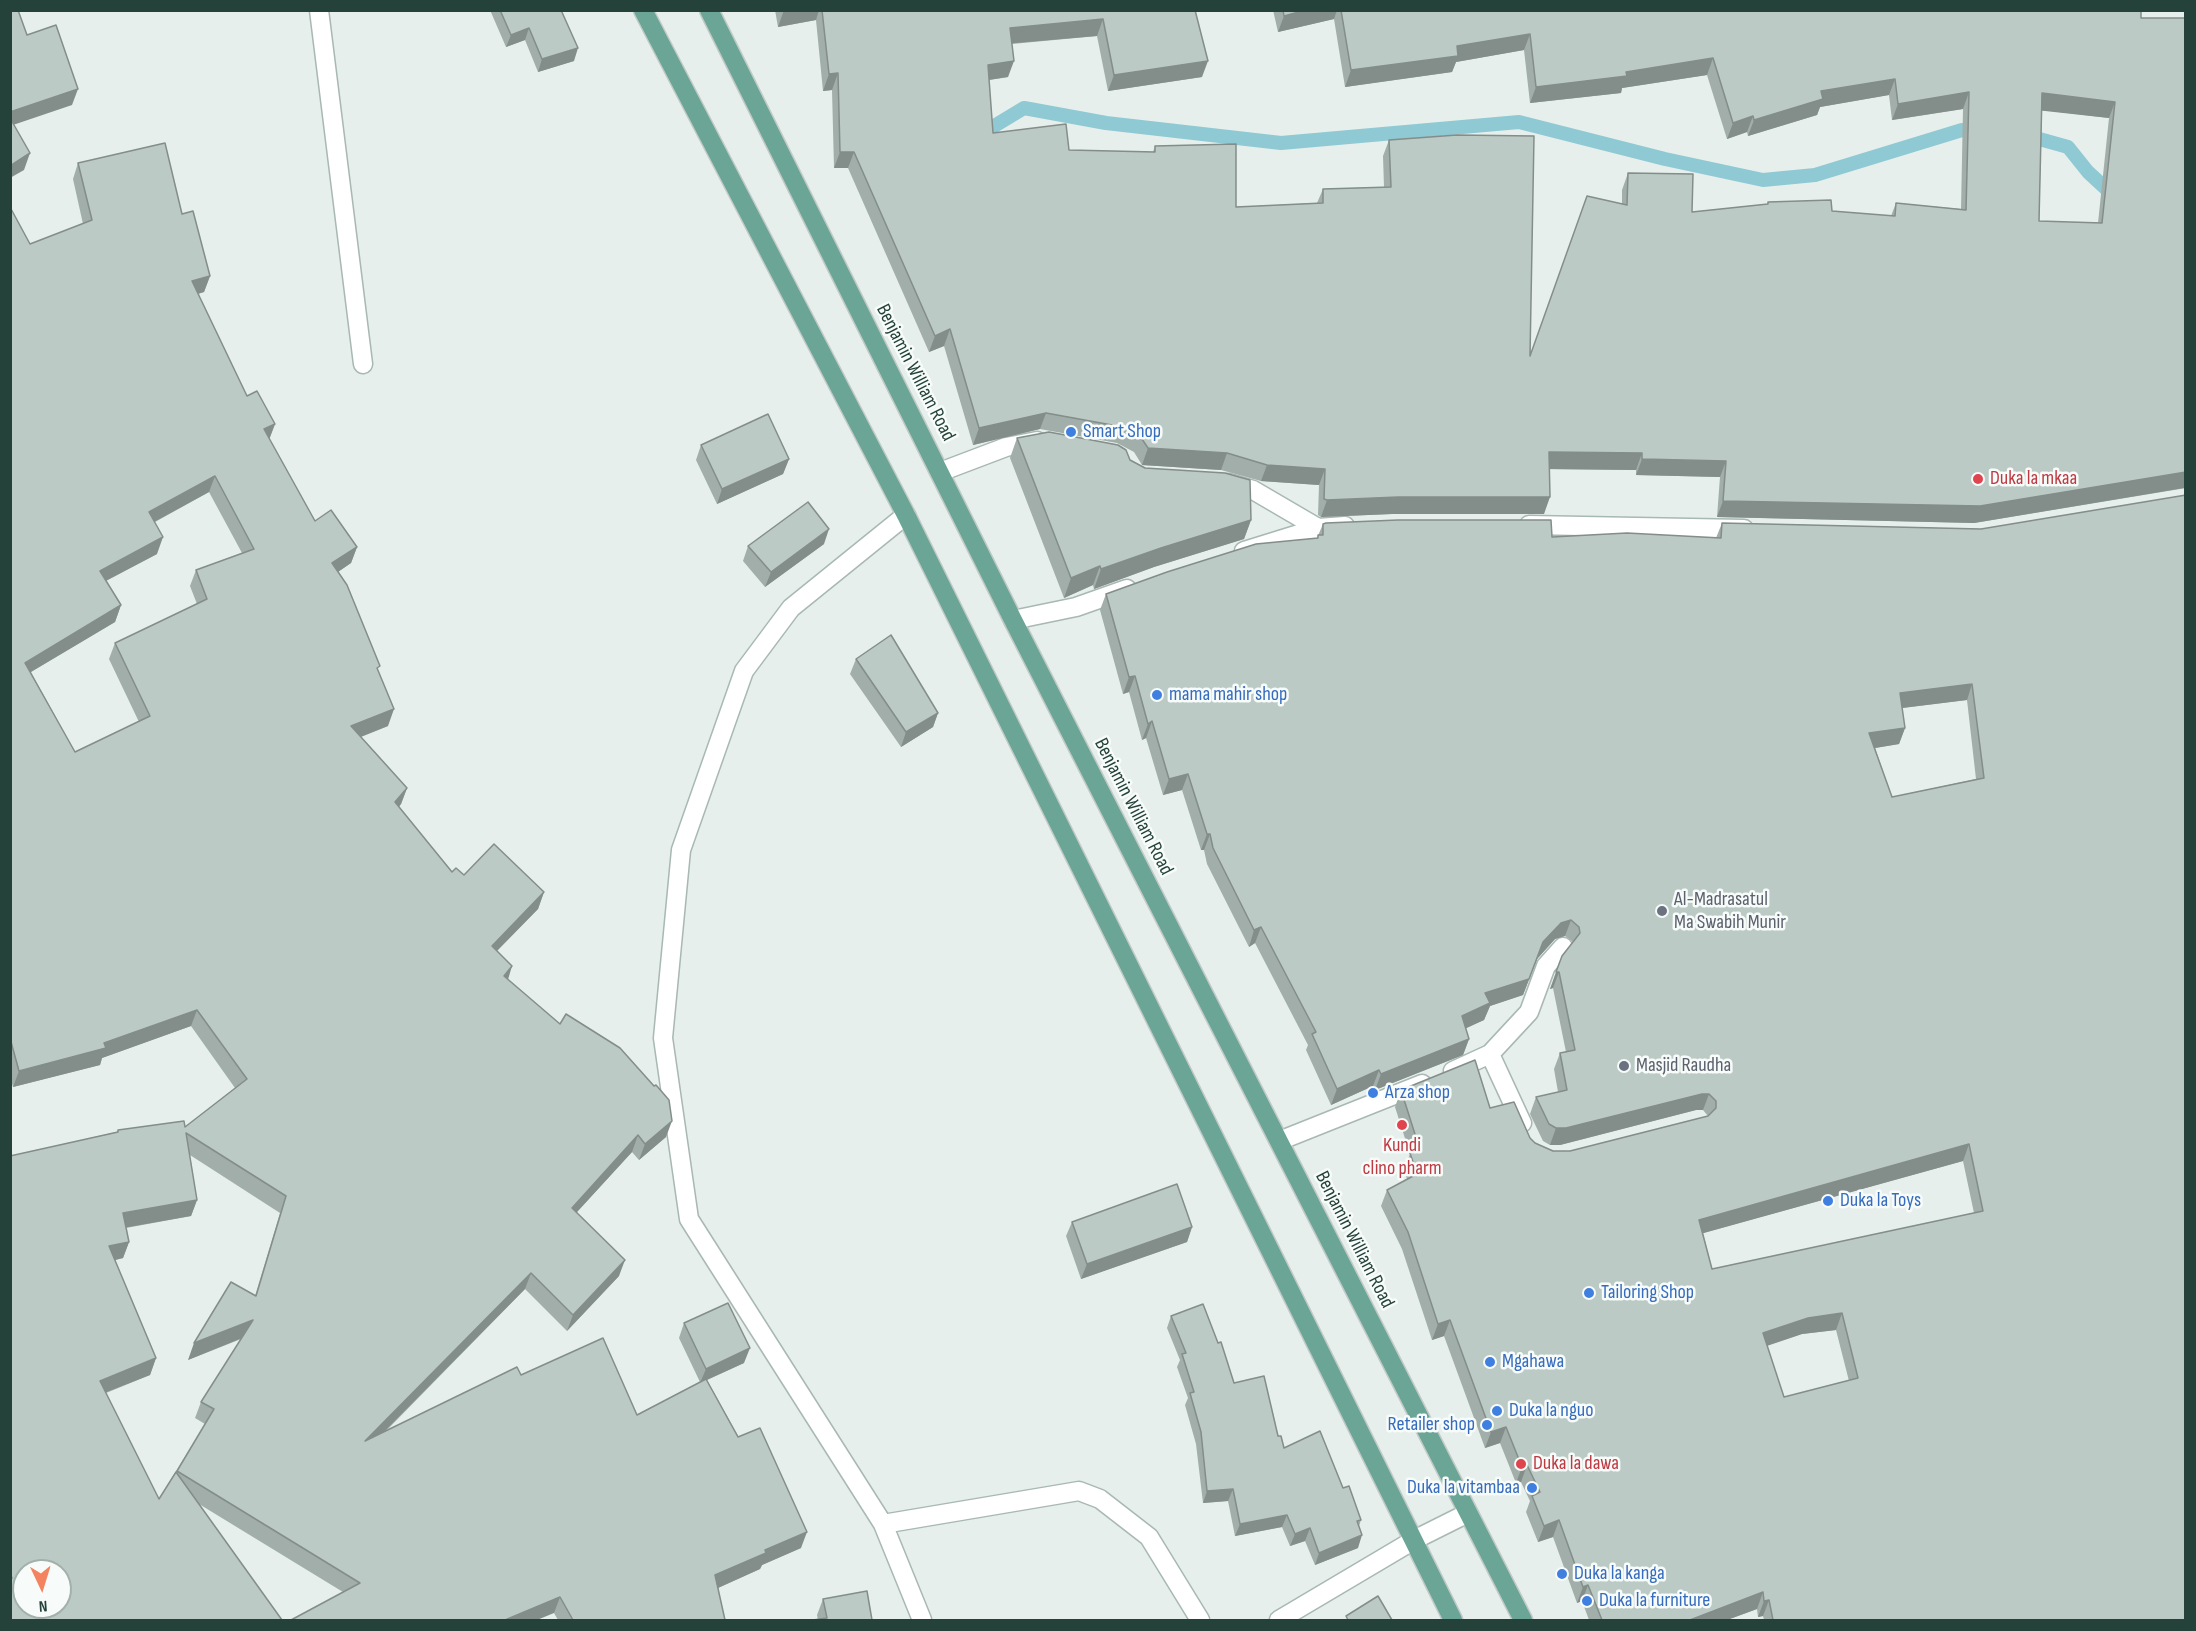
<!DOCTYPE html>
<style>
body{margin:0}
#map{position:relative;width:2196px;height:1631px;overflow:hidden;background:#e6efeb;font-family:"Sofia Sans Condensed",sans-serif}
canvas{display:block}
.frame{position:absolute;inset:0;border:12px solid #24423a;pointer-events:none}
.north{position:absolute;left:12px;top:1559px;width:60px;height:60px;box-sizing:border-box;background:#f7fbf9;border:2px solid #a3b1ad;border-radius:50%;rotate:176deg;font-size:16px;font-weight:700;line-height:24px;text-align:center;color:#24423a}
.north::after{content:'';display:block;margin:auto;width:21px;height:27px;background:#f4845f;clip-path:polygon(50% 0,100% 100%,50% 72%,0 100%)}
</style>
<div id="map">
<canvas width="2196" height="1631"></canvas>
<div class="frame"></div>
<div class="north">N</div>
</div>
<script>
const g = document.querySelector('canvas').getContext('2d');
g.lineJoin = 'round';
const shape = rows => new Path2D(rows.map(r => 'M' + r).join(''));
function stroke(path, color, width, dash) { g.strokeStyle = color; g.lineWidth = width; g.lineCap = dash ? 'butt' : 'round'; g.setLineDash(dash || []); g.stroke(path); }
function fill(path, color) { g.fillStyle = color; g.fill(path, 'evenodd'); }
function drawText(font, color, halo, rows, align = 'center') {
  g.font = font + ' "Sofia Sans Condensed",sans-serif'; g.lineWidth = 5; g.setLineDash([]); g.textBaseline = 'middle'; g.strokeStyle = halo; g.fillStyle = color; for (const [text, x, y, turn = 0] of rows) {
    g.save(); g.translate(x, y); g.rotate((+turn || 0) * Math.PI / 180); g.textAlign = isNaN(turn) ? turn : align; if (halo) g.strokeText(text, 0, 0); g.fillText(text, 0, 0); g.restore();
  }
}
const stream = shape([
 [2025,135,2068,147,2088,172,2114,196],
 [976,137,1024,108,1106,123,1281,143,1519,122,1665,159,1763,180,1815,175,1962,130,1979,131]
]);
const minor = shape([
 [319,10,363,364],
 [940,472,1006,447,1037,441],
 [1229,483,1253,490,1318,528],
 [906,515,791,608,744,671,681,850,663,1038,689,1219,883,1524,922,1620],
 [1529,525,1744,529],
 [1244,551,1318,528,1345,526],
 [1013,620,1076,607,1127,589],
 [1490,1054,1522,1123],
 [1453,1071,1490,1054,1529,1012,1546,966,1563,947],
 [1279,1141,1422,1084],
 [883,1524,1079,1491,1100,1499,1149,1537,1200,1620],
 [1279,1620,1414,1540,1468,1513]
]);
const major = shape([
 [643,10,906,515,1453,1620],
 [709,10,1013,620,1523,1620]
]);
const wall = shape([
 [490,10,561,10,574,61,538,72,525,40,506,47],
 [775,10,1195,10,1202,77,1108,91,1097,36,1012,44,1008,77,989,80,993,133,1069,150,1153,152,1155,146,1236,207,1317,203,1323,189,1384,187,1383,156,1389,140,1530,356,1622,204,1622,190,1628,173,1692,212,1767,204,1768,202,1832,211,1891,216,1896,203,1961,209,1963,109,1892,120,1889,95,1820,107,1817,115,1748,136,1747,132,1727,139,1707,75,1622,88,1621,93,1530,103,1524,50,1456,62,1452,72,1345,87,1334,19,1278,32,1273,10,2141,10,2141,18,2186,18,2186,488,1974,523,1717,517,1720,477,1636,475,1636,470,1549,469,1544,514,1392,514,1321,517,1318,515,1319,485,1261,481,1221,470,1142,465,1134,452,1117,443,1040,429,973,445,944,346,929,352,848,168,834,168,832,90,823,91,816,20,778,27],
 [2042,110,2109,118,2098,223,2039,221],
 [78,163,182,214,210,276,204,292,198,294,247,396,275,424,269,439,315,521,357,547,351,563,338,572,378,672,388,726,361,737,407,788,401,804,399,807,452,872,544,892,538,909,497,951,508,979,666,1137,639,1160,632,1152,577,1212,619,1276,567,1331,525,1289,385,1432,521,1375,637,1415,700,1382,679,1338,684,1323,744,1363,707,1380,801,1548,762,1565,760,1569,718,1588,725,1620,558,1620,554,1613,343,1592,199,1504,10,1620,10,1156,117,1132,118,1130,185,1127,235,1088,191,1026,102,1058,100,1065,13,1087,10,1077,10,207,30,244,83,224,73,179],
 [209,492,242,553,196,570,190,586,197,604,115,643,109,659,139,722,75,752,31,672,115,622,121,605,106,581,157,554,155,522],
 [190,1155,280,1213,255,1296,188,1360,241,1339,201,1402,195,1418,205,1424,159,1499,106,1393,150,1375,156,1358,115,1260,123,1258,129,1242,126,1228,191,1216,197,1200],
 [1017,438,1130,460,1251,520,1244,539,1154,567,1094,589,1093,585,1064,598,1010,458],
 [701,445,789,459,783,474,717,504,696,460],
 [1722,523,1981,529,2186,1620,1764,1620,1763,1616,1758,1617,1757,1609,1727,1620,1589,1620,1582,1601,1577,1603,1553,1537,1538,1542,1526,1512,1530,1501,1521,1482,1516,1483,1500,1443,1485,1448,1444,1336,1432,1340,1402,1249,1381,1206,1387,1190,1407,1179,1404,1169,1410,1154,1395,1107,1401,1090,1490,1108,1530,1138,1535,1143,1553,1151,1570,1151,1708,1116,1703,1110,1696,1110,1560,1145,1550,1145,1543,1141,1530,1114,1536,1097,1558,1092,1554,1069,1560,1053,1566,1052,1553,988,1550,989,1573,942,1565,936,1555,939,1537,959,1523,995,1490,1006,1484,1020,1465,1028,1469,1039,1463,1055,1375,1090,1373,1086,1331,1105,1306,1050,1308,1045,1255,943,1249,947,1207,864,1204,850,1201,850,1182,790,1163,795,1146,738,1142,740,1129,692,1123,694,1100,610,1106,594,1317,538,1323,524,1552,537,1716,538],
 [1967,700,1976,779,1892,797,1875,748,1899,744,1905,728,1902,708],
 [1963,1161,1974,1213,1712,1269,1703,1233],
 [1836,1330,1849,1381,1784,1397,1767,1346,1802,1334],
 [824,544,765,587,743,561,748,546],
 [856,659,938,713,933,727,901,747,850,674],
 [1072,1222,1192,1227,1187,1242,1081,1279,1066,1236],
 [1171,1316,1234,1383,1278,1436,1284,1448,1343,1488,1361,1520,1359,1526,1358,1548,1315,1565,1305,1541,1290,1546,1282,1527,1235,1536,1228,1501,1203,1503,1196,1444,1185,1405,1188,1398,1177,1367,1180,1360,1167,1328],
 [823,1599,872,1620,818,1620,817,1615]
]);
const shadedWall = shape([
 [784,10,819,10,816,20,778,27],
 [1306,10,1337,10,1334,19,1278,32,1284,16],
 [1103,19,1097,36,1004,44,1010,28],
 [529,28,525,40,506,47,511,35],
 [1530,34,1524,50,1456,62,1452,72,1345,87,1351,70,1457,46],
 [578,48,574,61,538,72,542,59],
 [1713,58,1707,75,1622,88,1621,93,1530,103,1536,87],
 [1014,61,1008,77,982,81,988,65],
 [1208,61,1202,77,1108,91,1114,75],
 [838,73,832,90,823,91,829,74],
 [1895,79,1889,95,1820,107,1817,115,1748,136,1754,120,1821,91],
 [78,89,72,105,10,126,10,112],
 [1969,92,1963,109,1892,120,1898,104],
 [2042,93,2115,102,2109,118,2036,110],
 [1753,116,1747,132,1727,139,1733,123],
 [840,152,854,152,848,168,834,168],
 [30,153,24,170,10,178,10,166],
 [210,276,204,292,186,297,192,281],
 [950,329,944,346,929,352,935,336],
 [1046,413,1040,429,973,445,979,428],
 [275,424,269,440,264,429],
 [1148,448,1227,453,1221,470,1142,465],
 [1549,452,1642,453,1636,470,1543,469],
 [789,459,783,474,717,504,722,489],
 [1642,459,1726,461,1720,477,1636,475],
 [1267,465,1325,469,1319,485,1261,481],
 [2186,472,2186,484,2184,488,1974,523,1717,517,1723,501],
 [215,476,209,492,143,528,149,512],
 [1398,497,1550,497,1544,514,1392,514,1321,517,1327,500],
 [1251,520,1244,539,1154,567,1094,589,1101,569,1161,548],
 [829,529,824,544,765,587,771,572],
 [163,537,157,554,94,587,100,571],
 [357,547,351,563,326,580,332,563],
 [1100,566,1093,585,1064,598,1071,578],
 [121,605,115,622,19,679,25,663],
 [1135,676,1129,692,1123,694,1129,677],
 [1972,684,1967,700,1894,709,1900,693],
 [394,709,388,726,345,743,351,726],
 [938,713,933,727,901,747,906,732],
 [1152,721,1146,738,1142,740,1148,724],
 [1905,728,1899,744,1863,750,1869,733],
 [1188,774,1182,790,1163,795,1169,779],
 [407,788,401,804,389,818,395,802],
 [1207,834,1210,834,1204,850,1201,850],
 [544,892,538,909,486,962,492,946],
 [1571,920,1565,936,1555,939,1537,959,1523,995,1490,1006,1484,1020,1456,1033,1462,1016,1485,993,1543,942,1561,923],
 [1261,927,1255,943,1249,947,1254,930],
 [512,966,507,983,504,976],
 [1556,972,1559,972,1553,988,1550,989],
 [197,1010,191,1026,102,1058,100,1065,13,1087,19,1071,104,1043],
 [1469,1039,1463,1055,1375,1090,1381,1074],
 [1379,1070,1373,1086,1331,1105,1337,1089],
 [1702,1094,1709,1094,1703,1110,1696,1110,1560,1145,1550,1145,1556,1128],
 [672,1121,666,1137,639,1160,645,1144],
 [638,1135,632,1152,566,1224,572,1208],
 [1969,1144,1963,1161,1693,1236,1699,1220],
 [197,1200,191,1216,117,1229,123,1213],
 [1192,1227,1187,1242,1081,1279,1087,1264],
 [129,1242,123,1258,103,1263,109,1246],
 [625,1260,619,1276,567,1331,573,1315],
 [531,1273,525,1289,359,1457,365,1441],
 [1842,1313,1836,1330,1802,1334,1757,1349,1763,1333,1808,1318],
 [253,1320,247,1336,188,1360,194,1343],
 [1450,1320,1444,1336,1432,1340,1438,1324],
 [750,1348,744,1363,700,1383,706,1369],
 [156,1358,150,1375,94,1397,100,1381],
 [1506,1427,1500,1443,1485,1448,1491,1432],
 [1527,1465,1521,1482,1516,1483,1522,1467],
 [1233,1489,1228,1501,1203,1503,1207,1491],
 [1287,1515,1282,1527,1235,1536,1240,1524],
 [1559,1520,1553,1537,1538,1542,1544,1526],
 [1310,1528,1305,1541,1290,1546,1295,1534],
 [807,1532,801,1548,762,1565,760,1569,709,1592,715,1575,765,1550],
 [1362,1535,1358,1548,1315,1565,1319,1553],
 [1588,1585,1582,1601,1577,1603,1583,1587],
 [1763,1592,1757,1609,1727,1620,1690,1620],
 [560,1597,554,1613,537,1620,505,1620],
 [1769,1600,1763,1616,1758,1617,1764,1601]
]);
const building = shape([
 [10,10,18,10,27,35,56,25,78,89,10,112,10,10],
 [500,10,561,10,578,48,542,59,529,28,511,35,500,10],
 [822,10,1195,10,1208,61,1114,75,1103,19,1010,28,1014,61,988,65,993,133,1066,124,1069,150,1155,152,1155,146,1236,144,1236,207,1323,203,1323,189,1391,187,1389,140,1457,135,1534,136,1530,356,1587,196,1627,205,1628,173,1693,174,1692,212,1768,204,1768,202,1831,200,1832,211,1895,216,1896,203,1966,210,1969,92,1898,104,1895,79,1821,91,1823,99,1754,120,1753,116,1733,123,1713,58,1626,72,1627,76,1536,87,1530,34,1457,46,1458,56,1351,70,1341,10,2141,10,2141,18,2186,18,2186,472,1980,506,1723,501,1726,461,1642,459,1642,453,1549,452,1550,497,1398,497,1327,500,1324,499,1325,469,1267,465,1227,453,1148,448,1140,436,1123,427,1046,413,979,428,950,329,935,336,854,152,840,152,838,73,829,74,822,10],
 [2042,93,2115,102,2102,223,2039,221,2042,93],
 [1283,10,1306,10,1284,16,1283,10],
 [10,118,30,153,10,166,10,118],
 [165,143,182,214,193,211,210,276,192,281,247,396,257,391,275,424,264,429,315,521,331,510,357,547,332,563,347,585,380,666,377,668,394,709,351,726,407,788,395,802,452,872,456,868,464,875,494,844,544,892,492,946,512,966,504,976,560,1024,566,1014,620,1048,654,1086,656,1085,669,1100,672,1121,645,1144,638,1135,572,1208,625,1260,573,1315,531,1273,365,1441,517,1367,521,1375,603,1338,637,1415,706,1379,738,1437,760,1428,807,1532,765,1550,766,1553,715,1575,725,1620,573,1620,560,1597,505,1620,291,1620,360,1583,177,1471,214,1409,201,1402,253,1320,194,1343,231,1282,256,1296,286,1196,186,1133,197,1200,123,1213,129,1242,109,1246,156,1358,100,1381,159,1499,176,1472,282,1620,10,1620,10,1579,12,1578,10,1573,10,1156,118,1132,118,1130,184,1121,185,1127,247,1079,197,1010,104,1043,106,1048,19,1071,10,1038,10,207,30,244,92,220,78,163,165,143],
 [215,476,254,549,196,570,207,599,115,643,150,716,75,752,25,663,121,605,100,571,163,537,149,512,215,476],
 [24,1571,60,1571,60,1607,24,1607,24,1571],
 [768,414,789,459,722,489,701,445,768,414],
 [1049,432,1118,445,1126,450,1130,460,1145,468,1225,473,1250,480,1251,520,1161,548,1101,569,1100,566,1071,578,1017,438,1049,432],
 [2186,495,2186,1620,1773,1620,1769,1600,1764,1601,1763,1592,1690,1620,1602,1620,1588,1585,1583,1587,1559,1520,1544,1526,1532,1496,1540,1492,1527,1465,1522,1467,1506,1427,1491,1432,1450,1320,1438,1324,1408,1232,1387,1190,1417,1174,1410,1153,1420,1150,1401,1090,1475,1060,1490,1108,1514,1102,1530,1138,1535,1143,1553,1151,1570,1151,1708,1116,1716,1108,1716,1101,1709,1094,1702,1094,1566,1128,1556,1128,1549,1124,1536,1097,1567,1090,1560,1053,1575,1050,1559,972,1556,972,1562,956,1580,933,1579,927,1571,920,1561,923,1543,942,1529,979,1485,993,1490,1003,1462,1016,1469,1039,1381,1074,1379,1070,1337,1089,1312,1034,1316,1032,1261,927,1254,930,1213,848,1210,834,1207,834,1188,774,1169,779,1152,721,1148,724,1135,676,1129,677,1106,594,1167,572,1256,544,1318,538,1318,535,1323,535,1323,524,1326,523,1398,520,1551,520,1552,537,1627,533,1721,538,1722,523,1981,529,2186,495],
 [1972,684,1984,778,1892,797,1869,733,1905,728,1900,693,1972,684],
 [1969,1144,1983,1211,1712,1269,1699,1220,1969,1144],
 [1842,1313,1858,1378,1784,1397,1763,1333,1808,1318,1842,1313],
 [808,502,829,529,771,572,748,546,808,502],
 [891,635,938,713,906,732,856,659,891,635],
 [1177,1184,1192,1227,1087,1264,1072,1222,1177,1184],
 [728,1303,750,1348,706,1369,684,1323,728,1303],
 [1203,1304,1218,1343,1221,1342,1234,1383,1264,1376,1278,1436,1281,1436,1284,1448,1320,1431,1343,1488,1349,1486,1361,1520,1357,1521,1362,1535,1319,1553,1310,1528,1295,1534,1287,1515,1240,1524,1233,1489,1207,1491,1201,1432,1190,1393,1194,1392,1182,1354,1186,1353,1171,1316,1203,1304],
 [867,1591,872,1620,813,1620,827,1618,823,1599,867,1591],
 [1378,1596,1392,1620,1348,1620,1346,1616,1378,1596]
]);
const markers = [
 [1071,432,6,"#3f7fe0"],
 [1978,479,6,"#e0444e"],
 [1157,695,6,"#3f7fe0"],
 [1662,911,6,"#6b7280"],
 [1624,1066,6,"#6b7280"],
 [1373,1093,6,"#3f7fe0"],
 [1402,1125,6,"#e0444e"],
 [1828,1201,6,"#3f7fe0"],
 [1589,1293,6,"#3f7fe0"],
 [1490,1362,6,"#3f7fe0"],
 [1497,1411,6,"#3f7fe0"],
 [1487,1425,6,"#3f7fe0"],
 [1521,1464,6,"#e0444e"],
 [1532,1488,6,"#3f7fe0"],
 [1562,1574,6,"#3f7fe0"],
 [1587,1601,6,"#3f7fe0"]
];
const streetNames = [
 ["Benjamin William Road",915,373,63],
 ["Benjamin William Road",1133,807,63],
 ["Benjamin William Road",1354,1240,63]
];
const shopNames = [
 ["Smart Shop",1083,432],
 ["mama mahir shop",1169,695],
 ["Arza shop",1385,1093],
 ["Duka la Toys",1840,1201],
 ["Tailoring Shop",1601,1293],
 ["Mgahawa",1502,1362],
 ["Duka la nguo",1509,1411],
 ["Retailer shop",1475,1425,"right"],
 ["Duka la vitambaa",1520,1488,"right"],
 ["Duka la kanga",1574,1574],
 ["Duka la furniture",1599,1601]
];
const healthNames = [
 ["Duka la mkaa",1990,479],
 ["Kundi",1402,1146,"center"],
 ["clino pharm",1402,1169,"center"],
 ["Duka la dawa",1533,1464]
];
const worshipNames = [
 ["Al-Madrasatul",1674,900],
 ["Ma Swabih Munir",1674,923],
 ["Masjid Raudha",1636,1066]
];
stroke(stream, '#8ec9d4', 14);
stroke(minor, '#a8b8b2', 21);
stroke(major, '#c2cac8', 21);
stroke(minor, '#fff', 18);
stroke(major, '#6aa596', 18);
fill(wall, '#a1aea9');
fill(shadedWall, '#838d89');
fill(building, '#bbcac4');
stroke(building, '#838d89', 1.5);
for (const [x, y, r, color] of markers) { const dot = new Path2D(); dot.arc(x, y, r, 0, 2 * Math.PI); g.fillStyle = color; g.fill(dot); stroke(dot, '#f7fbf9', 2); }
drawText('20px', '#24423a', '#f7fbf9', streetNames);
drawText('20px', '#366cbe', '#f7fbf9', shopNames, 'left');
drawText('20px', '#be3a42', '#f7fbf9', healthNames, 'left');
drawText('20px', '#5b616d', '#f7fbf9', worshipNames, 'left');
</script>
